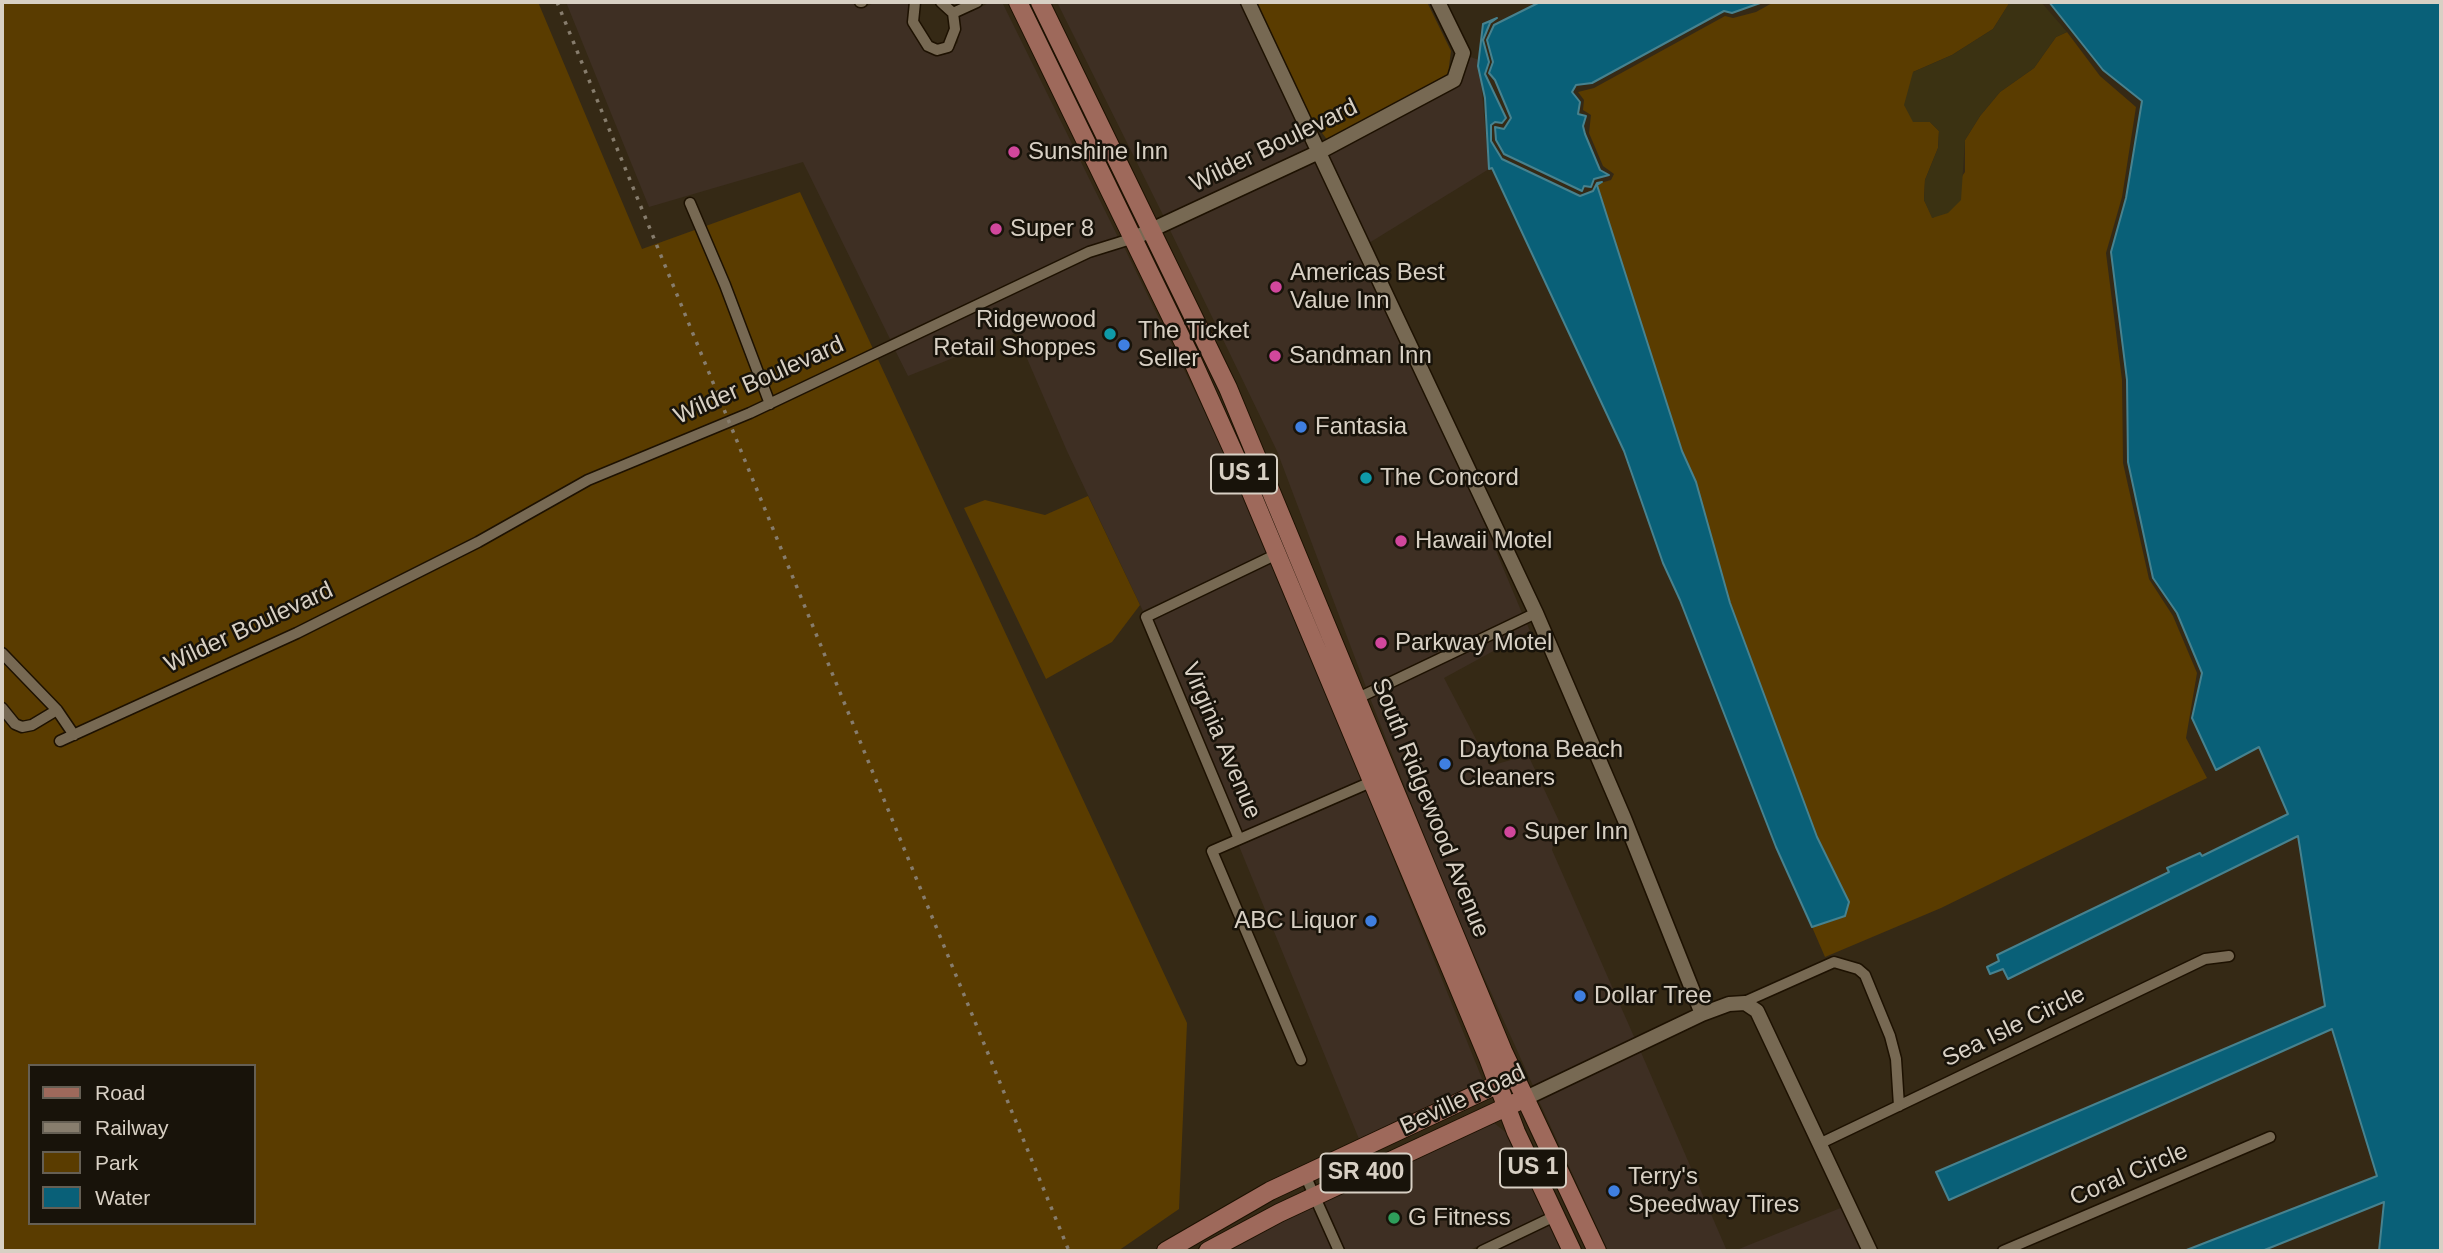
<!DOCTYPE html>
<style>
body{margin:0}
#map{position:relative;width:2443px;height:1253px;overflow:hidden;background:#352915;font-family:Helvetica,sans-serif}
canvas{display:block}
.frame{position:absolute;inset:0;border:4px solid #d8d0c4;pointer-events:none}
.legend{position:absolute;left:28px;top:1064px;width:228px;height:161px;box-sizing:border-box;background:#18130a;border:2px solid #655f54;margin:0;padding:9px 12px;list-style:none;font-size:21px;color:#d8d0c4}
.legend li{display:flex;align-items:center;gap:14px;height:35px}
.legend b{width:35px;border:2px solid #655f54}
</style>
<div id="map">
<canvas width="2443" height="1253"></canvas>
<div class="frame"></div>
<ul class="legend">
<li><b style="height:9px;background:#9e695b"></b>Road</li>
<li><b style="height:9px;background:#877d6d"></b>Railway</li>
<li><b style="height:19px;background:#5a3c00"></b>Park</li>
<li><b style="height:19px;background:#096078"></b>Water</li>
</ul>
</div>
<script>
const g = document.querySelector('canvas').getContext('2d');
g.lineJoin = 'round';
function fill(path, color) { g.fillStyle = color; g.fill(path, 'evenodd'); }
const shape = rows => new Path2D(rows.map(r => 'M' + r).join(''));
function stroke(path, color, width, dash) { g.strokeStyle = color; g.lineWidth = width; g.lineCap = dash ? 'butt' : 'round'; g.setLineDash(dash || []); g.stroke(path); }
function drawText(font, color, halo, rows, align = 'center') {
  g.font = font + ' Helvetica,sans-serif'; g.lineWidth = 5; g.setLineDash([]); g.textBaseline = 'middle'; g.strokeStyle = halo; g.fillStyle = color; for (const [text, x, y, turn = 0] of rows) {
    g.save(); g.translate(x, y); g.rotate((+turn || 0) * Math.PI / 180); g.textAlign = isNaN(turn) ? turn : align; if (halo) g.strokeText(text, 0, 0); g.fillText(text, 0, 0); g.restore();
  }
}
const commercial = shape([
 [566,2,854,2,863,8,876,2,909,2,908,25,923,49,939,56,950,53,958,42,959,17,991,2,1002,2,1118,237,1087,247,890,339,803,162,649,207],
 [1057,2,1242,2,1313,148,1164,217],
 [1468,56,1479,60,1489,169,1369,243,1328,154,1456,86],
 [1318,159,1454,451,1522,613,1366,687,1277,451,1169,228],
 [1124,247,1224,451,1269,552,1143,611,1067,451,1016,333,908,376,895,350,1090,258],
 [1273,562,1361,780,1242,832,1153,620],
 [1527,624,1530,631,1444,678,1490,766,1528,755,1559,821,1552,850,1635,1039,1534,1088,1448,897,1370,698],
 [1366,791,1483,1081,1359,1139,1239,846],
 [1640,1050,1727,1251,1608,1251,1538,1099],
 [1494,1123,1508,1134,1545,1214,1468,1251,1345,1251,1322,1201,1485,1124],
 [1313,1206,1333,1251,1226,1251],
 [1843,1207,1864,1251,1734,1251],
 [1550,1225,1561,1251,1495,1251]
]);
const green = shape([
 [2,2,538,2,642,249,800,192,1187,1023,1179,1209,1118,1251,2,1251],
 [30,1066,254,1066,254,1223,30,1223],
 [1256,2,1427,2,1451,51,1448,74,1328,141,1311,118],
 [1774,2,2010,2,1993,29,1952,55,1913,72,1930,122,1939,131,1938,148,1925,180,1924,200,1933,218,1965,172,1965,140,1980,116,2000,92,2034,68,2056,37,2067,32,2100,76,2136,107,2122,197,2106,253,2122,380,2123,463,2149,579,2173,616,2197,673,2186,738,2207,778,1941,908,1825,957,1812,927,1849,902,1817,837,1730,603,1696,482,1682,451,1597,184,1611,180,1614,174,1603,166,1589,133,1591,115,1583,110,1584,100,1578,92,1594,88,1725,16,1733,18,1756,12],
 [1088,496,1140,605,1112,642,1046,679,964,508,985,500,1045,515]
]);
const sand = shape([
 [2010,2,2041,2,2067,32,2056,37,2034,68,2000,92,1980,116,1965,140,1961,200,1948,213,1932,218,1924,200,1925,180,1938,148,1939,131,1930,122,1913,122,1904,105,1913,72,1952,55,1993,29]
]);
const water = shape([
 [1540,2,1763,2,1732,13,1724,11,1592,83,1576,85,1572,92,1580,102,1578,114,1586,116,1583,126,1585,134,1600,170,1609,175,1594,179,1591,187,1584,186,1582,191,1504,154,1496,140,1495,127,1504,129,1511,118,1495,80,1489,73,1493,62,1487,40,1494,25,1540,2],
 [2049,2,2441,2,2441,1251,2379,1251,2384,1202,2262,1251,2184,1251,2377,1176,2332,1029,1949,1200,1936,1172,2325,1006,2298,836,2008,979,2003,969,1990,974,1987,967,1999,961,1997,955,2169,872,2167,868,2200,853,2202,856,2288,814,2259,747,2216,770,2192,718,2202,673,2177,613,2153,578,2128,462,2127,380,2111,252,2126,198,2142,101,2103,70,2049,2],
 [1497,18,1490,23,1483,40,1489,62,1485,74,1506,118,1502,123,1495,122,1491,125,1491,141,1502,159,1580,196,1593,191,1597,183,1602,182,1597,185,1682,451,1696,482,1730,603,1817,837,1849,902,1845,916,1812,927,1776,847,1680,600,1663,563,1624,451,1492,168,1489,169,1485,98,1478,66,1483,24,1497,18]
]);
const minor = shape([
 [860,2,862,2],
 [915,2,913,22,928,46,937,50,948,47,955,29,953,13,941,2],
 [953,13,977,2],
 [690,203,725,285,770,404],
 [2,653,57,710,74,735],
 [1358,698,1536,613],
 [2,708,15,724,22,727,32,725,57,710],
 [60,741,297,633,478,542,588,480,750,413,1089,252,1134,238],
 [1239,839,1146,617,1277,554],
 [1742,1003,1834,962,1858,969,1865,975,1890,1036,1896,1059,1899,1106],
 [1301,1060,1212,851,1371,782],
 [1819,1144,2205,959,2229,956],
 [1305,1175,1339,1251],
 [1482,1251,1555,1216],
 [2003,1251,2270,1137]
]);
const tertiary = shape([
 [1248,2,1536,613,1624,818,1702,1014],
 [1134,238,1321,151,1454,80,1463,53,1438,2],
 [1526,1098,1702,1014,1729,1004,1745,1003,1757,1011,1870,1251]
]);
const primary = shape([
 [1018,2,1193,362,1243,473,1488,1058,1516,1132,1572,1251],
 [1040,2,1228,388,1503,1051,1597,1251],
 [1166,1251,1270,1191,1509,1079],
 [1208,1251,1279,1213,1517,1102]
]);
const rail = shape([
 [557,2,1069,1251]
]);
const markers = [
 [1014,152,7,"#d1479c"],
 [996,229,7,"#d1479c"],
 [1276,287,7,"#d1479c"],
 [1110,334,7,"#0f9aa8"],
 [1124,345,7,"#3f7fe0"],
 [1275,356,7,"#d1479c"],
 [1301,427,7,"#3f7fe0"],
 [1366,478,7,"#0f9aa8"],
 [1401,541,7,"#d1479c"],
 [1381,643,7,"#d1479c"],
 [1445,764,7,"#3f7fe0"],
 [1510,832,7,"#d1479c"],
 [1371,921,7,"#3f7fe0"],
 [1580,996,7,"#3f7fe0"],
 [1614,1191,7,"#3f7fe0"],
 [1394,1218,7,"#2e9e5b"]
];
const shields = [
 [1244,474,66],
 [1533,1168,66],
 [1366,1173,91]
];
const shieldNames = [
 ["US 1",1244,474],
 ["US 1",1533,1168],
 ["SR 400",1366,1173]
];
const streetNames = [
 ["Wilder Boulevard",1274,146,-26],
 ["Wilder Boulevard",759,381,-24],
 ["Wilder Boulevard",249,628,-25],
 ["Virginia Avenue",1221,741,67],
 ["South Ridgewood Avenue",1430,808,68],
 ["Sea Isle Circle",2014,1027,-26],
 ["Beville Road",1463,1100,-25],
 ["Coral Circle",2129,1175,-23]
];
const poiNames = [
 ["Sunshine Inn",1028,152],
 ["Super 8",1010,229],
 ["Americas Best",1290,273],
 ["Value Inn",1290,301],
 ["Ridgewood",1096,320,"right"],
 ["Retail Shoppes",1096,348,"right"],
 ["The Ticket",1138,331],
 ["Seller",1138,359],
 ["Sandman Inn",1289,356],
 ["Fantasia",1315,427],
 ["The Concord",1380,478],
 ["Hawaii Motel",1415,541],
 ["Parkway Motel",1395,643],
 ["Daytona Beach",1459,750],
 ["Cleaners",1459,778],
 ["Super Inn",1524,832],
 ["ABC Liquor",1357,921,"right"],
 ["Dollar Tree",1594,996],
 ["Terry's",1628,1177],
 ["Speedway Tires",1628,1205],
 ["G Fitness",1408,1218]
];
fill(commercial, '#3e2f23');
fill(green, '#5a3c00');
fill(sand, '#3b3212');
fill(water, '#096078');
stroke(water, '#47828f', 2);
stroke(minor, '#1d1101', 13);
stroke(tertiary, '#1d1101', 17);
stroke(primary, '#1d1101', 20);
stroke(minor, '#776953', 10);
stroke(tertiary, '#776953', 14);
stroke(primary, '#9e695b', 18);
stroke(rail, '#877d6d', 3.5, [3.5, 7]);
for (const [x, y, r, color] of markers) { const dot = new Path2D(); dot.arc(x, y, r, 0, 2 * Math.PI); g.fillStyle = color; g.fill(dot); stroke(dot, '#18130a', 2.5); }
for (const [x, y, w] of shields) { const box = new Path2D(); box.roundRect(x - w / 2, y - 19.5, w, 39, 5); g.fillStyle = '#18130a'; g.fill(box); stroke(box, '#d8d0c4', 2); }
drawText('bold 23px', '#d8d0c4', null, shieldNames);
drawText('24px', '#d8d0c4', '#18130a', streetNames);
drawText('24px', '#d8d0c4', '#18130a', poiNames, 'left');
</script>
